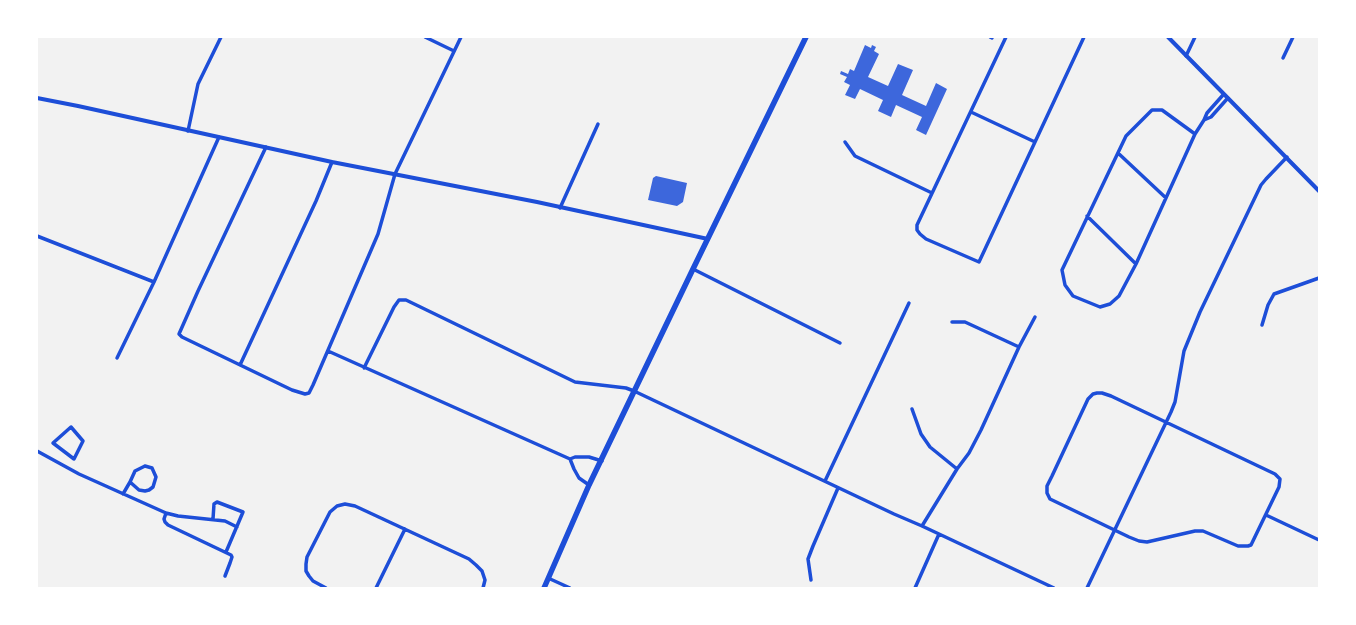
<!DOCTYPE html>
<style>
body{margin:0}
#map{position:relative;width:1356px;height:625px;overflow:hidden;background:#f2f2f2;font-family:"Exo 2",sans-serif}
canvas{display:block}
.frame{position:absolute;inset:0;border:38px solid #fff;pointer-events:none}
</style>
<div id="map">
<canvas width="1356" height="625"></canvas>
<div class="frame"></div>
</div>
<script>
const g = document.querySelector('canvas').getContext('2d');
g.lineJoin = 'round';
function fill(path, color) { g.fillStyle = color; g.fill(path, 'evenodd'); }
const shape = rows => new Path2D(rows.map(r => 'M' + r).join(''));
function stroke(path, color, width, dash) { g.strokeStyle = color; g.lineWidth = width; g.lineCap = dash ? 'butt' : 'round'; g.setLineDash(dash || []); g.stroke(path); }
const building = shape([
 [865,45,871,48,872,45,876,47,874,51,879,54,868,77,888,86,898,64,913,70,902,95,926,106,936,83,947,89,926,135,916,130,922,117,896,105,891,117,878,111,883,100,860,89,855,99,845,95,850,85,844,82,847,77,840,74,841,71,848,74,850,69,854,71],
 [656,176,687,183,683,202,677,206,648,200,653,178]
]);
const minor = shape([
 [425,37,454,51],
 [990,37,992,38],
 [1006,37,917,225,917,230,920,234,926,239,979,262,1084,37],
 [1186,56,1195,37],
 [1283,58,1293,37],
 [971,112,1035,142],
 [1204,120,1211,117,1227,99],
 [188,131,198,84,221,37],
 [1195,134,1162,110,1152,110,1126,136,1062,270,1065,285,1073,296,1100,307,1110,304,1119,296,1136,264,1195,134,1204,120,1207,113,1223,95],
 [845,142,855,156,932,193],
 [266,147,198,291,179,334,182,337,292,390,305,394,309,393,313,385,378,234,395,174,461,37],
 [1118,153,1166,198],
 [560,208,598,124],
 [1087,216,1136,264],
 [37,236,154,282],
 [693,269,840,343],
 [952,322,965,322,1019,347],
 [1262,325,1268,305,1274,294,1319,278],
 [328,351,570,459,575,457,589,457,602,461],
 [117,358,154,282,219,137],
 [240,365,316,201,332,162],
 [364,368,394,307,399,300,406,300,575,382,626,388,634,391,894,514,922,526,1054,588],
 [1097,393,1102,393,1111,396,1275,474,1280,479,1279,487,1251,545,1248,546,1238,546,1203,531,1195,531,1147,542,1139,541,1129,537,1050,499,1047,493,1047,486,1052,476,1088,399,1093,394,1097,393],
 [912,409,921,434,930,447,957,469],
 [71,427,83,441,74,459,53,443,71,427],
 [37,451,79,474,166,513,178,516,225,521,237,527],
 [570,459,574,469,579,478,589,485],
 [145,466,152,468,156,477,153,487,149,490,145,491,139,490,130,482,135,471,145,466],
 [825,481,909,303],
 [123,494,130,482],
 [166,513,164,519,165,522,168,525,231,555,232,557,230,563,225,576],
 [1266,515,1319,540],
 [213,519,214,504,217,502,243,512,226,552],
 [922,526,957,469,969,453,981,430,1019,347,1035,317],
 [548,578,570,588],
 [811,580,808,559,813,546,838,488],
 [326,588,313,581,309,576,306,571,306,564,307,557,330,512,337,506,345,504,355,506,469,559,476,565,482,571,485,580,483,588],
 [376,588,405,529],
 [915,588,939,534],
 [1087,588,1171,412,1175,402,1184,351,1200,312,1261,185,1266,179,1287,157]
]);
const tertiary = shape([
 [1168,37,1319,191],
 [37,98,78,106,332,162,537,202,708,239]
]);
const trunk = shape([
 [544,588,589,485,693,269,806,37]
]);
fill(building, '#3d67dc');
stroke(minor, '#1d4ed8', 3.5);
stroke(tertiary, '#1d4ed8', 4);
stroke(trunk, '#1d4ed8', 5.5);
</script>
